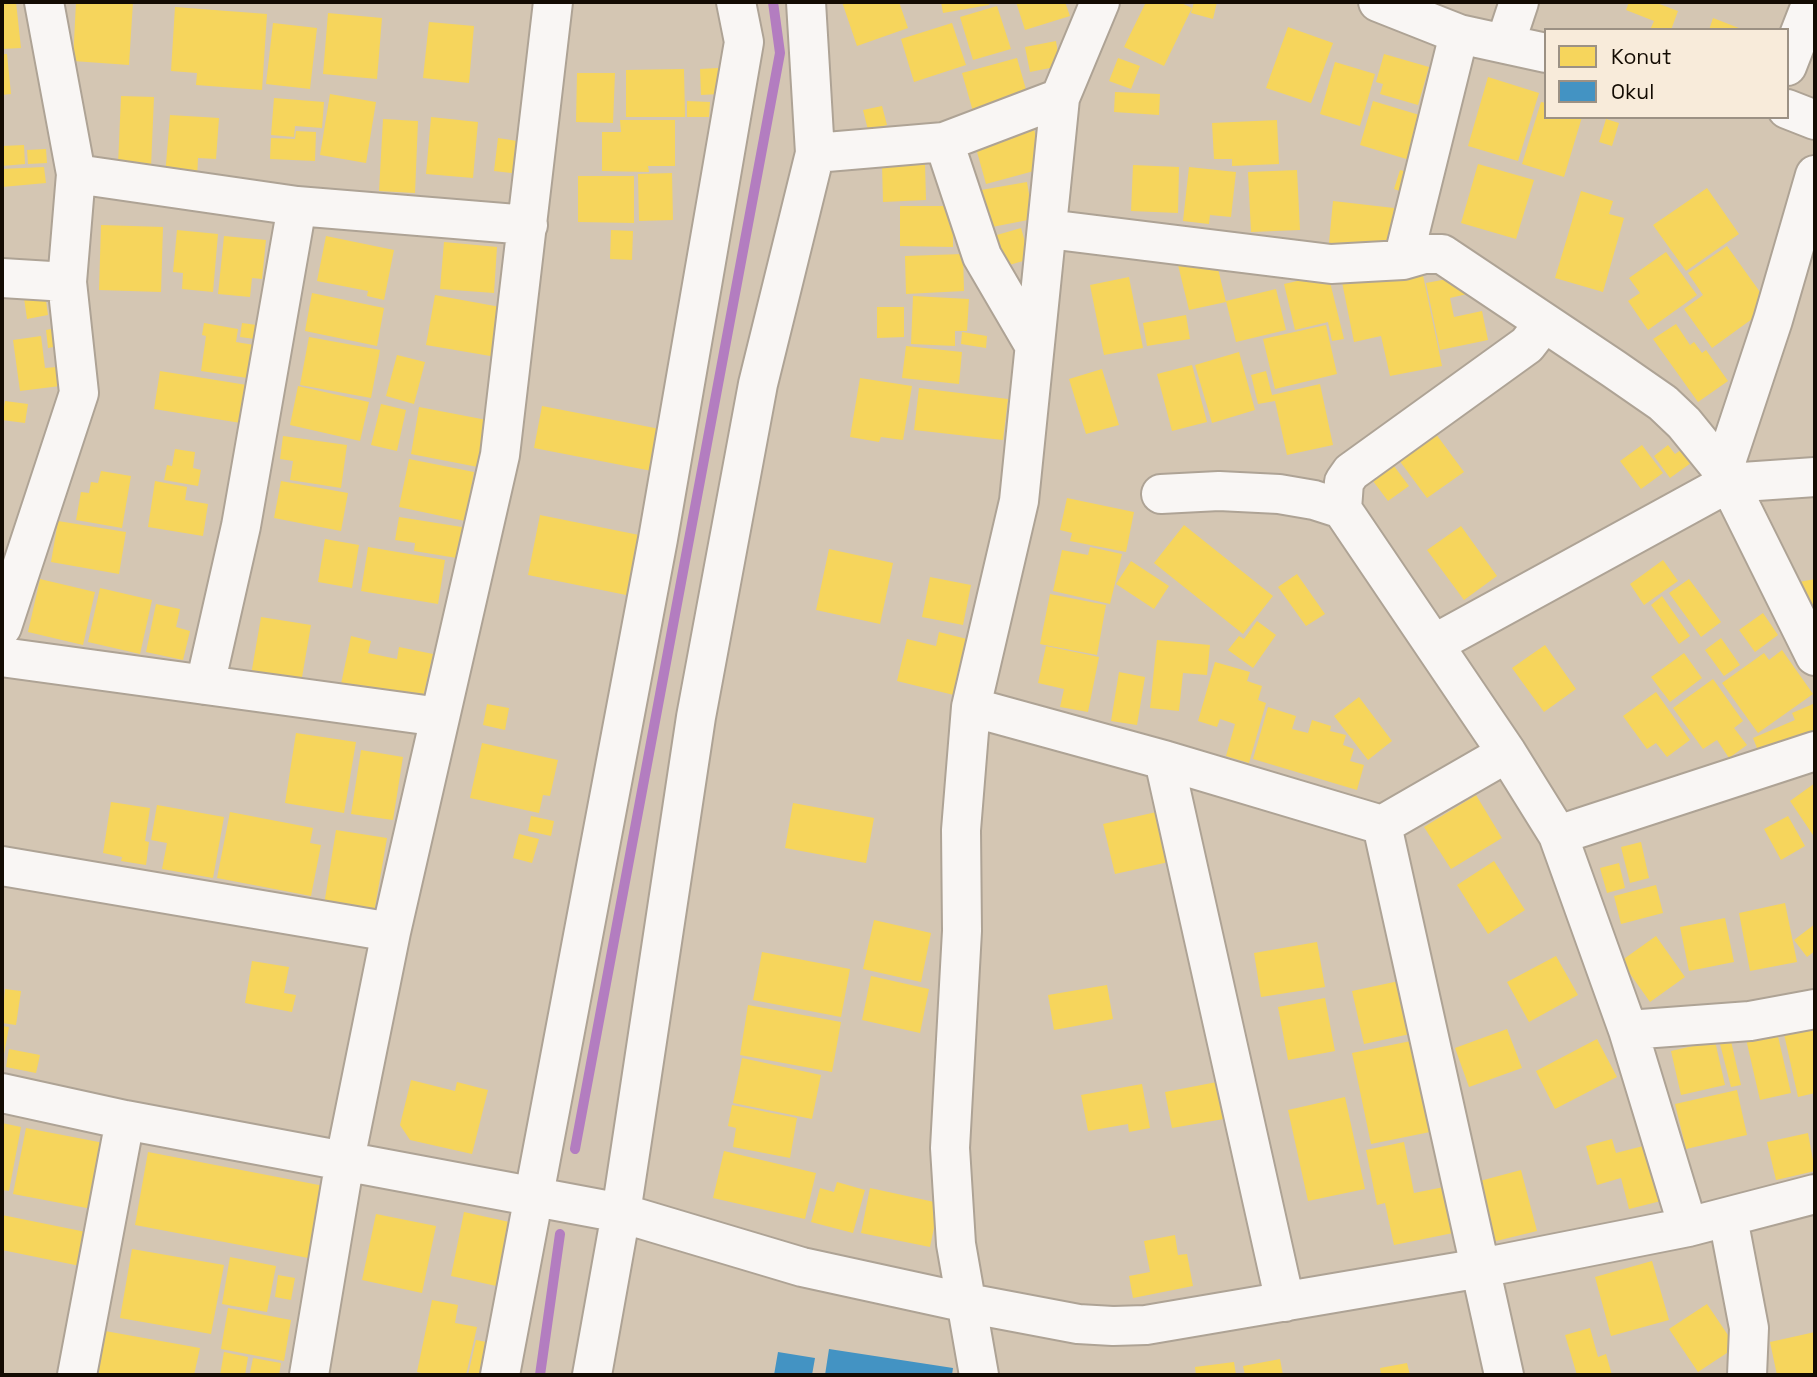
<!DOCTYPE html>
<style>
body{margin:0}
#map{position:relative;width:1817px;height:1377px;overflow:hidden;background:#d4c6b3;font-family:"Space Grotesk",sans-serif}
canvas{display:block}
.frame{position:absolute;inset:0;border:4px solid #130b02;pointer-events:none}
.legend{position:absolute;left:1544px;top:28px;width:245px;height:91px;box-sizing:border-box;background:#f8ebda;border:2px solid #9c9184;margin:0;padding:9px 12px;list-style:none;font-size:21px;color:#130b02}
.legend li{display:flex;align-items:center;gap:14px;height:35px}
.legend b{width:35px;border:2px solid #9c9184}
</style>
<div id="map">
<canvas width="1817" height="1377"></canvas>
<div class="frame"></div>
<ul class="legend">
<li><b style="height:19px;background:#f6d55c"></b>Konut</li>
<li><b style="height:19px;background:#4393c3"></b>Okul</li>
</ul>
</div>
<script>
const g = document.querySelector('canvas').getContext('2d');
g.lineJoin = 'round';
function fill(path, color) { g.fillStyle = color; g.fill(path, 'evenodd'); }
const shape = rows => new Path2D(rows.map(r => 'M' + r).join(''));
function stroke(path, color, width, dash) { g.strokeStyle = color; g.lineWidth = width; g.lineCap = dash ? 'butt' : 'round'; g.setLineDash(dash || []); g.stroke(path); }
const homes = shape([
 [2,2,16,2,21,48,2,49],
 [76,2,133,2,129,65,73,61],
 [842,2,899,2,908,28,857,46],
 [941,2,988,2,989,5,943,13],
 [1016,2,1065,2,1070,16,1025,30],
 [1146,2,1179,2,1192,8,1164,66,1124,47],
 [1194,2,1217,2,1213,19,1191,13],
 [1629,2,1654,2,1678,11,1671,30,1650,30,1654,21,1626,10],
 [997,6,1011,49,973,60,960,17],
 [175,7,267,14,262,90,196,85,197,73,171,71],
 [328,13,382,18,377,79,323,74],
 [1713,18,1744,30,1709,30],
 [429,22,474,26,469,83,423,78],
 [273,23,317,28,310,89,266,84],
 [952,23,966,65,914,82,901,39],
 [1288,27,1333,43,1311,103,1266,88],
 [1056,41,1060,66,1030,72,1025,47],
 [2,54,7,54,11,94,2,95],
 [1384,54,1429,67,1418,105,1380,94,1383,84,1376,82],
 [1017,58,1029,100,974,115,962,73],
 [1118,58,1140,66,1131,89,1109,81],
 [1335,62,1375,74,1360,126,1320,114],
 [718,68,719,94,701,95,700,69],
 [684,69,685,117,626,117,626,70],
 [577,73,615,73,613,123,576,122],
 [1488,77,1539,93,1518,161,1468,146],
 [1115,92,1160,94,1159,115,1114,112],
 [330,94,376,102,366,163,320,155],
 [121,96,154,97,151,167,118,165],
 [274,98,324,102,322,128,295,126,294,137,271,135],
 [687,101,710,102,709,117,687,117],
 [1373,101,1426,117,1413,161,1360,145],
 [1541,102,1546,103,1546,117,1582,117,1564,177,1522,164],
 [882,106,887,125,868,130,863,110],
 [170,115,219,118,216,159,198,158,197,179,165,176],
 [431,117,478,122,473,178,426,174],
 [383,119,418,121,415,193,379,191],
 [1606,119,1619,123,1612,146,1599,142],
 [620,120,675,120,675,166,648,166,649,172,602,171,602,132,621,132],
 [1277,120,1279,164,1232,166,1232,159,1214,159,1212,123],
 [1033,126,1045,168,986,184,974,141],
 [296,131,316,132,315,161,270,159,271,138,295,139],
 [498,138,524,142,520,174,494,171],
 [24,145,25,164,2,166,2,146],
 [46,149,47,163,28,164,27,150],
 [925,164,926,200,883,202,882,165],
 [1478,164,1534,180,1516,239,1461,223],
 [1133,165,1179,167,1178,213,1131,211],
 [44,167,46,183,2,187,2,169],
 [1189,167,1236,172,1231,217,1210,215,1209,224,1183,221],
 [1297,170,1300,230,1251,232,1248,172],
 [1400,170,1411,173,1405,193,1394,189],
 [672,173,673,220,639,221,638,174],
 [578,176,634,176,634,223,578,222],
 [1027,182,1033,219,987,228,981,190],
 [1707,188,1739,234,1686,271,1653,225],
 [1581,191,1613,201,1609,214,1624,218,1603,292,1555,278],
 [1333,201,1394,208,1389,249,1329,243],
 [900,206,953,206,953,247,900,246],
 [101,225,163,227,161,292,99,290],
 [1021,228,1030,259,999,268,990,237],
 [177,230,218,234,213,292,182,289,183,273,173,272],
 [611,230,633,231,632,260,610,259],
 [224,236,266,240,262,279,252,278,250,297,218,294],
 [326,236,394,250,384,300,367,296,368,291,317,281],
 [444,242,497,247,494,293,440,289],
 [1727,246,1770,306,1712,348,1684,309,1703,295,1688,273],
 [1666,252,1697,295,1648,330,1628,301,1640,293,1629,278],
 [963,254,964,291,906,294,905,256],
 [1215,256,1226,302,1189,310,1178,265],
 [1421,266,1442,366,1390,376,1381,336,1354,342,1342,282],
 [1328,274,1344,339,1332,341,1328,322,1295,330,1284,284],
 [1463,276,1467,294,1450,298,1454,317,1482,311,1488,340,1440,350,1426,283],
 [1129,277,1143,348,1104,355,1090,285],
 [1276,289,1286,330,1236,342,1226,301],
 [312,293,384,308,377,346,305,331],
 [45,294,48,315,27,319,24,298],
 [435,295,511,309,502,358,426,345],
 [913,296,969,299,967,331,955,331,955,346,911,344],
 [877,307,904,307,904,337,877,338],
 [1186,315,1190,339,1147,346,1143,323],
 [204,323,238,329,236,342,260,346,254,379,201,371,206,336,202,335],
 [242,323,264,326,262,340,240,337],
 [1676,324,1690,345,1694,342,1702,353,1706,350,1728,381,1698,402,1653,339],
 [1326,325,1337,374,1275,389,1263,339],
 [61,327,64,345,48,348,46,330],
 [962,332,987,336,986,348,961,344],
 [41,336,45,368,57,367,60,386,20,391,13,340],
 [309,337,380,350,371,398,300,385],
 [906,346,962,352,959,384,902,378],
 [1239,352,1255,410,1212,423,1195,365],
 [397,355,425,362,414,404,386,396],
 [1192,365,1207,422,1172,431,1157,374],
 [1102,369,1119,425,1086,434,1069,379],
 [160,371,253,386,247,424,154,409],
 [1266,371,1272,395,1320,384,1333,445,1287,455,1275,401,1258,404,1251,375],
 [860,378,912,386,903,440,881,437,879,442,850,437],
 [298,386,369,402,360,441,290,425],
 [919,388,1008,399,1003,440,914,430],
 [5,401,28,404,25,423,2,420],
 [381,404,406,410,397,451,371,445],
 [542,406,665,430,657,472,534,448],
 [419,407,492,421,483,468,411,454],
 [1433,430,1464,472,1427,498,1396,456],
 [283,436,347,445,341,488,290,480,293,461,280,459],
 [1642,445,1663,473,1641,489,1620,461],
 [1668,445,1675,454,1681,450,1691,463,1670,478,1654,456],
 [175,449,195,452,193,468,201,470,198,486,164,480,167,465,172,466],
 [409,459,474,472,465,521,399,507],
 [1391,462,1409,486,1388,501,1370,477],
 [101,471,131,476,122,528,76,520,81,492,89,493,91,482,98,483],
 [155,481,187,487,185,500,208,504,203,536,148,527],
 [281,481,348,493,341,531,274,518],
 [1067,498,1134,512,1126,552,1070,541,1072,533,1060,530],
 [540,515,649,537,636,597,528,575],
 [399,517,468,528,463,559,414,551,415,543,395,540],
 [58,521,126,532,119,574,51,562],
 [1184,525,1273,596,1243,634,1154,563],
 [1461,526,1497,576,1464,600,1427,550],
 [325,539,359,545,352,588,318,582],
 [368,547,445,560,438,604,361,591],
 [1090,547,1122,554,1110,604,1053,591,1062,550,1088,555],
 [829,549,893,563,880,624,816,610],
 [1663,560,1678,581,1644,605,1630,584],
 [1131,561,1169,586,1154,609,1116,584],
 [1297,574,1325,614,1306,626,1278,587],
 [930,577,971,585,963,625,922,617],
 [40,579,95,592,83,645,28,632],
 [1689,579,1721,622,1701,637,1669,593],
 [1815,579,1815,627,1799,582],
 [100,588,152,600,140,654,88,642],
 [1050,594,1106,605,1097,655,1040,644],
 [1662,596,1690,636,1679,644,1651,605],
 [156,604,180,609,176,627,190,631,183,660,146,652],
 [1763,613,1778,635,1755,652,1739,630],
 [261,617,311,625,301,683,251,675],
 [1257,621,1276,635,1253,668,1228,650,1239,636,1244,639],
 [939,632,979,642,966,698,897,681,907,639,936,646],
 [351,636,371,641,368,653,397,659,399,647,433,654,421,707,340,689],
 [1721,638,1740,665,1724,676,1705,650],
 [1157,640,1210,645,1207,675,1183,673,1179,711,1150,708],
 [1545,645,1576,689,1544,712,1512,668],
 [1046,646,1099,657,1088,712,1060,707,1064,689,1038,683],
 [1782,650,1813,694,1758,733,1722,683,1764,653,1769,660],
 [1684,653,1702,678,1670,702,1651,677],
 [1215,662,1250,672,1247,681,1262,686,1258,700,1266,703,1249,763,1226,756,1235,724,1220,719,1217,727,1198,721],
 [1119,672,1145,677,1137,725,1111,721],
 [1713,679,1743,721,1734,728,1747,745,1729,758,1717,740,1703,749,1673,708],
 [1656,692,1690,740,1667,757,1656,743,1647,749,1623,716],
 [1359,697,1392,741,1368,760,1334,716],
 [487,704,509,708,505,730,483,725],
 [1813,704,1815,711,1815,736,1761,758,1753,738,1795,720,1792,713],
 [1268,707,1296,716,1292,729,1308,733,1312,720,1331,726,1330,731,1346,735,1343,745,1354,749,1350,761,1364,765,1357,790,1253,759],
 [296,733,356,742,344,813,285,803],
 [482,743,558,760,550,796,543,795,539,813,470,798],
 [361,750,403,757,393,820,351,814],
 [1815,783,1815,838,1790,801],
 [1476,795,1502,838,1451,869,1424,827],
 [111,802,150,808,145,841,149,842,146,865,121,861,122,857,103,853],
 [793,803,874,818,866,863,785,848],
 [157,805,224,817,213,878,162,869,167,843,151,840],
 [1161,811,1173,861,1115,874,1103,824],
 [230,812,313,828,310,843,321,845,311,896,217,878],
 [531,816,554,821,551,836,528,831],
 [1788,816,1805,846,1781,860,1764,829],
 [336,830,387,838,374,913,324,905],
 [519,834,539,839,532,863,513,858],
 [1641,842,1649,878,1630,883,1621,847],
 [1494,861,1525,910,1488,934,1457,885],
 [1619,863,1625,888,1607,893,1600,868],
 [1656,885,1663,913,1621,924,1614,896],
 [1785,903,1797,962,1750,971,1739,913],
 [1725,918,1734,962,1689,971,1680,927],
 [874,920,931,933,921,982,863,969],
 [1815,924,1815,951,1807,957,1794,940],
 [1656,936,1685,977,1650,1002,1621,961],
 [1317,942,1325,987,1261,997,1254,953],
 [762,952,850,969,841,1017,753,1000],
 [1556,956,1578,995,1529,1022,1507,982],
 [252,961,289,967,284,993,296,995,292,1012,245,1003],
 [871,976,929,989,920,1033,862,1020],
 [1399,981,1410,1034,1364,1044,1352,991],
 [1107,985,1113,1019,1054,1030,1048,995],
 [5,989,21,991,16,1025,2,1023],
 [1325,998,1335,1051,1288,1060,1278,1007],
 [748,1005,841,1022,832,1072,740,1055],
 [2,1026,9,1027,4,1054,2,1054],
 [1815,1027,1815,1093,1798,1097,1784,1034],
 [1507,1029,1522,1068,1469,1087,1455,1048],
 [1777,1032,1791,1093,1760,1100,1746,1039],
 [1597,1039,1617,1077,1555,1109,1536,1071],
 [1411,1041,1430,1132,1371,1144,1352,1053],
 [1715,1041,1725,1085,1681,1095,1671,1051],
 [1731,1041,1741,1085,1731,1087,1720,1044],
 [9,1049,40,1055,36,1073,6,1067],
 [742,1058,821,1075,812,1119,733,1103],
 [411,1080,455,1091,457,1082,488,1090,472,1154,410,1140,400,1125],
 [1217,1082,1224,1119,1172,1128,1165,1092],
 [1142,1084,1150,1128,1129,1132,1128,1124,1088,1131,1081,1095],
 [1737,1090,1747,1135,1686,1149,1675,1104],
 [1345,1097,1365,1189,1308,1201,1288,1110],
 [732,1105,797,1118,790,1158,733,1147,736,1128,728,1126],
 [2,1123,21,1127,9,1191,2,1190],
 [26,1128,104,1143,92,1209,13,1194],
 [1808,1133,1815,1171,1776,1180,1767,1142],
 [1612,1139,1616,1153,1651,1144,1665,1200,1629,1209,1621,1178,1597,1185,1586,1146],
 [1404,1142,1414,1193,1444,1187,1463,1231,1394,1245,1385,1203,1377,1205,1366,1150],
 [724,1151,816,1173,805,1219,713,1198],
 [148,1152,324,1186,324,1261,135,1225],
 [1521,1170,1537,1231,1492,1242,1476,1182],
 [837,1182,865,1190,853,1233,811,1222,820,1188,834,1192],
 [870,1188,939,1203,930,1247,861,1233],
 [464,1212,514,1223,501,1287,451,1276],
 [376,1214,436,1226,422,1293,362,1280],
 [2,1215,91,1233,85,1267,2,1250],
 [1175,1235,1178,1255,1187,1254,1193,1286,1133,1298,1129,1276,1150,1272,1144,1241],
 [132,1249,224,1265,211,1334,120,1318],
 [230,1257,276,1266,267,1312,222,1304],
 [1652,1261,1669,1320,1611,1336,1595,1277],
 [278,1275,295,1278,291,1300,275,1297],
 [432,1300,458,1305,455,1323,477,1327,466,1375,430,1375,417,1372],
 [1707,1304,1736,1347,1698,1372,1669,1329],
 [228,1308,291,1320,284,1361,221,1349],
 [1590,1328,1598,1357,1606,1354,1612,1375,1577,1375,1565,1335],
 [105,1331,200,1348,194,1375,97,1375],
 [1815,1332,1815,1375,1777,1375,1770,1342],
 [476,1340,492,1343,485,1375,468,1375],
 [224,1352,248,1357,245,1375,220,1375],
 [253,1358,281,1363,279,1375,250,1373],
 [1280,1359,1283,1375,1245,1375,1243,1366],
 [1234,1362,1236,1375,1196,1375,1195,1367],
 [1407,1363,1410,1375,1381,1375,1380,1368]
]);
const schools = shape([
 [829,1349,953,1368,952,1375,825,1375],
 [778,1352,815,1358,812,1375,774,1375]
]);
const stream = shape([
 [575,1149,780,53,773,2],
 [540,1375,560,1234]
]);
const minor = shape([
 [1100,2,1060,98,1019,501,971,707,1164,760,1382,825],
 [1378,2,1459,34,1546,53],
 [1505,44,1519,2],
 [1787,66,1812,2],
 [1787,109,1815,120],
 [944,142,1060,98],
 [815,153,944,142,982,256,1034,345],
 [76,174,297,206],
 [1048,229,1331,264,1403,260,1424,254,1442,254,1614,369,1663,403,1684,423,1723,471,1815,656],
 [1403,260,1459,34],
 [2,278,67,282],
 [1723,471,1773,320,1815,175],
 [1161,494,1219,491,1279,494,1314,500,1342,509,1344,482,1351,472,1527,345,1544,323],
 [1342,509,1507,753,1558,835,1628,1030],
 [2,627,79,393,67,282,76,174,44,2],
 [1434,644,1728,483,1815,477],
 [2,657,440,717],
 [205,685,241,526,297,206,528,225],
 [971,707,961,830,962,931,950,1148,956,1244,979,1375],
 [1164,760,1285,1302],
 [1558,835,1815,751],
 [2,866,391,932],
 [2,1093,125,1120,621,1213,802,1267,967,1303,1078,1324,1113,1326,1146,1325,1481,1268,1688,1227,1815,1194],
 [1728,1218,1749,1328,1747,1375],
 [1688,1227,1628,1030,1750,1021,1815,1009],
 [77,1375,125,1120],
 [309,1375,345,1160,391,932,500,455,553,2],
 [500,1375,658,539,720,181,744,42,736,2],
 [592,1375,621,1213,696,717,758,384,815,153,806,2],
 [1504,1375,1382,825,1507,753]
]);
fill(homes, '#f6d55c');
fill(schools, '#4393c3');
stroke(stream, '#b37dc0', 10);
stroke(minor, '#aea395', 42);
stroke(minor, '#f9f6f4', 38);
</script>
